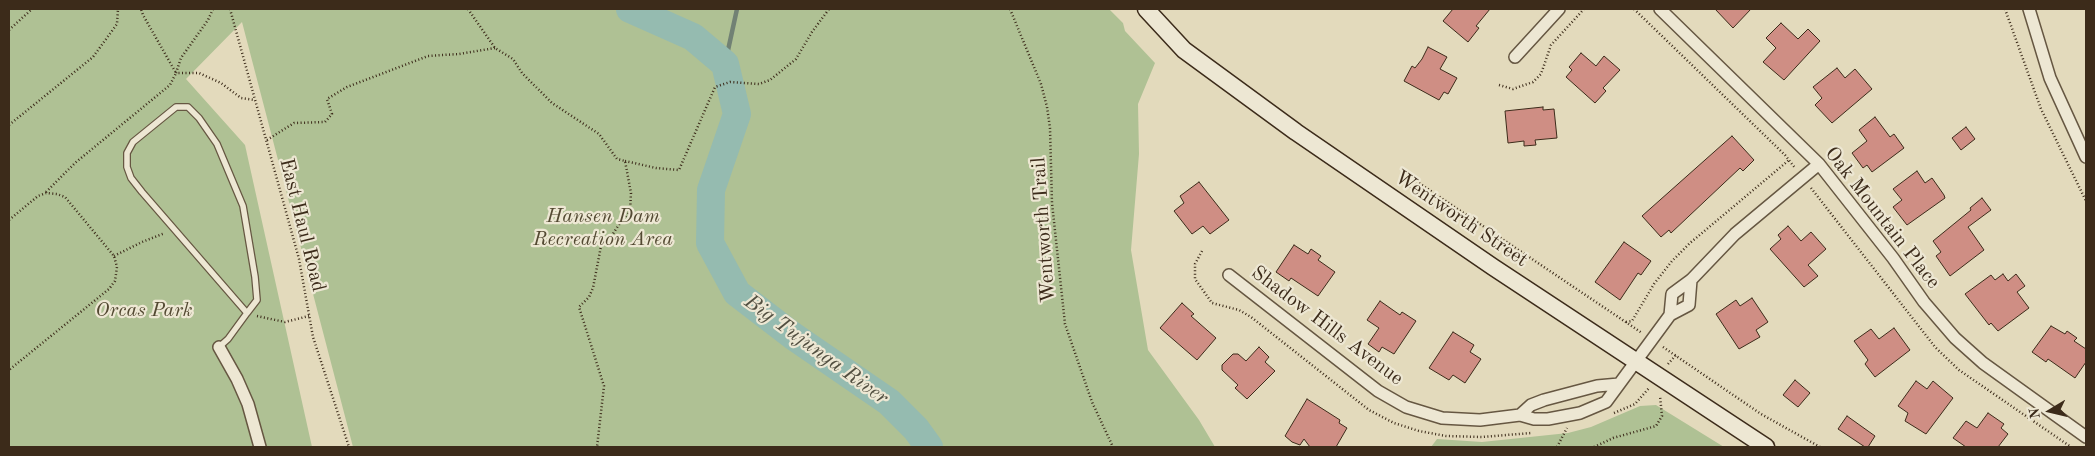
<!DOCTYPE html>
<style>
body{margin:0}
#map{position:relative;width:2095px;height:456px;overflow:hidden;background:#e3dabc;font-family:"Old Standard TT",serif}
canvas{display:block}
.frame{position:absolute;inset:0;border:10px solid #3c2b1a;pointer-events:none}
.north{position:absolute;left:2025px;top:386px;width:50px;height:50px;-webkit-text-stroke:4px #ede7d3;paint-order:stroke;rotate:261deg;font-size:14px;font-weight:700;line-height:20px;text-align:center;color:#3c2b1a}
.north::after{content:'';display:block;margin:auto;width:18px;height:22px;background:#3c2b1a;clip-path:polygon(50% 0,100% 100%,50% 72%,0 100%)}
</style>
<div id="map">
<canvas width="2095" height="456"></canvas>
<div class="frame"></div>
<div class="north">N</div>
</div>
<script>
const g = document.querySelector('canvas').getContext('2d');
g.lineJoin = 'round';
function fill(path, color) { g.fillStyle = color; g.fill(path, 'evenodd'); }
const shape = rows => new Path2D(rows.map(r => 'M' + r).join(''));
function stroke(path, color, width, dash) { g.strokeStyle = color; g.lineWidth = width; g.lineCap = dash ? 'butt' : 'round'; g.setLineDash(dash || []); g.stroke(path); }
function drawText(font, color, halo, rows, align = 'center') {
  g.font = font + ' "Old Standard TT",serif'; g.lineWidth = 4.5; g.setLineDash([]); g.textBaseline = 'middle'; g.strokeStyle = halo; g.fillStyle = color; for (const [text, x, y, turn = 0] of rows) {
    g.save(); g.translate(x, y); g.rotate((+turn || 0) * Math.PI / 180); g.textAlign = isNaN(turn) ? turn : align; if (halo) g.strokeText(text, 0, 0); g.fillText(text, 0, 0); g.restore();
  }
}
const green = shape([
 [9,9,1109,9,1123,23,1125,31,1155,63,1138,104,1139,154,1131,250,1148,350,1199,420,1215,447,353,447,242,22,186,79,245,145,312,447,9,447],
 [1656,405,1724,447,1431,447,1437,439,1482,442,1568,433,1591,427,1640,406]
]);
const stream = shape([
 [725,64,737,9]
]);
const river = shape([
 [630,9,693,37,725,64,737,114,711,190,710,243,737,293,793,336,889,402,916,429,929,447]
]);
const building = shape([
 [1453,9,1490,9,1476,26,1479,28,1468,42,1443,21,1453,9],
 [1715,9,1751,9,1733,28,1715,9],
 [1781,23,1798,39,1808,29,1820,41,1784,80,1763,62,1776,48,1766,38,1781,23],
 [1428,47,1447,57,1440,69,1457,78,1448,94,1444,92,1439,100,1404,81,1412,66,1415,68,1422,59,1428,47],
 [1581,53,1596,66,1604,56,1620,70,1603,88,1606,91,1595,103,1566,77,1572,70,1569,67,1581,53],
 [1837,68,1845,78,1855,69,1872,89,1832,123,1815,105,1822,98,1813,87,1837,68],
 [1543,107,1543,110,1554,109,1557,138,1535,140,1536,145,1524,146,1524,141,1508,143,1505,111,1543,107],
 [1875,117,1890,137,1894,134,1904,148,1872,172,1867,165,1863,168,1852,153,1867,141,1859,130,1875,117],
 [1966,127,1975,139,1961,150,1952,138,1966,127],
 [1732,136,1754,160,1743,171,1740,168,1671,233,1669,230,1661,237,1642,216,1732,136],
 [1917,171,1925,183,1932,178,1944,195,1945,198,1907,225,1893,207,1902,200,1893,189,1917,171],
 [1199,182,1229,220,1210,234,1203,226,1192,234,1174,211,1184,203,1180,196,1199,182],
 [1982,198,1991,210,1968,227,1984,250,1950,276,1936,256,1941,252,1933,241,1971,210,1970,208,1982,198],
 [1788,226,1801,241,1811,232,1826,249,1808,265,1818,276,1804,287,1770,249,1781,239,1778,235,1788,226],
 [1624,242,1651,261,1641,275,1638,273,1620,300,1595,282,1624,242],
 [1294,245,1308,254,1311,249,1321,256,1318,260,1335,272,1318,296,1291,278,1289,281,1276,272,1294,245],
 [2003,274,2008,281,2016,274,2025,286,2017,292,2029,308,1998,331,1991,323,1989,325,1965,294,1991,275,1995,280,2003,274],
 [1752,298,1768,322,1756,330,1760,337,1739,349,1716,314,1736,300,1740,306,1752,298],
 [1380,301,1400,315,1402,312,1416,321,1394,354,1382,347,1379,352,1368,344,1379,328,1367,320,1380,301],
 [1182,303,1194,314,1191,316,1216,338,1197,360,1160,328,1182,303],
 [2051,326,2065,334,2067,331,2077,338,2074,341,2086,349,2086,362,2075,378,2048,359,2046,362,2032,352,2051,326],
 [1894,328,1910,350,1875,377,1865,364,1868,360,1854,341,1871,329,1879,339,1894,328],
 [1453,332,1474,345,1470,352,1481,359,1465,383,1453,375,1449,380,1429,368,1453,332],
 [1259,347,1269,357,1265,362,1275,371,1247,399,1235,388,1238,385,1222,370,1222,365,1233,354,1238,354,1246,361,1259,347],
 [1795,380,1810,393,1798,407,1783,395,1795,380],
 [1916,381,1927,389,1933,381,1953,398,1926,434,1905,421,1908,413,1898,406,1916,381],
 [1307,399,1340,420,1339,423,1347,428,1336,447,1310,447,1304,439,1300,445,1292,442,1285,436,1307,399],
 [1988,413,2004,424,2001,428,2008,434,1998,447,1966,447,1953,438,1966,421,1977,428,1988,413],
 [1847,416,1875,436,1868,447,1865,447,1838,429,1847,416]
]);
const path = shape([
 [213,9,208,20,181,58,176,73,199,73,221,83,241,98,255,100],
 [230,9,299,259,313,337,349,447],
 [468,9,495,48,513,59,522,73,552,103,599,134,617,159,625,161,631,193,630,212,622,220,607,243,601,246,593,288,589,297,579,307,604,386,597,447],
 [1010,9,1041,84,1047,107,1050,128,1052,203,1065,324,1092,402,1113,447],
 [1634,9,1785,155,1795,168],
 [2005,9,2041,109,2086,201],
 [9,30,32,9],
 [1499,85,1513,89,1533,82,1541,74,1551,45,1584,9],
 [9,125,93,57,117,24,118,9],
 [267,140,294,123,325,122,332,114,327,99,347,87,428,56,459,54,495,48],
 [625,161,656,168,679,170,715,87,730,82,759,84,770,80,796,59,812,32,829,9],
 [1406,188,1419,183,1642,333],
 [1811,188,1935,347,1959,370,2071,447],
 [46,192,75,163,170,85,176,73,143,15,141,9],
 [9,220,38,196,46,193,57,194,65,197,114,256,117,267,115,281,109,289,9,370],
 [1202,251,1195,264,1195,279,1212,303,1239,310,1251,317,1369,410,1394,423,1419,431,1446,436,1482,437,1531,433],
 [114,256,142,242,165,233],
 [257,316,285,322,309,316],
 [1626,322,1632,321,1654,284,1672,261,1690,243,1789,160],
 [1663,347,1761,414,1820,447],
 [1668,364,1676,355],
 [1614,413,1635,404,1649,388],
 [1557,447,1567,428],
 [1594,447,1613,438,1656,426,1662,416,1660,396]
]);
const lane = shape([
 [219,347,228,339,247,313,142,192,131,178,127,167,127,153,133,142,176,107,188,107,199,118,217,144,243,206,255,277,257,300,247,313]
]);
const street = shape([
 [1660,9,1819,164,1893,258,1924,302,1955,338,1983,363,2086,437],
 [2029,9,2050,78,2086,157],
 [1515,57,1559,9],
 [1229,275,1378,391,1406,407,1442,418,1480,420,1520,415,1534,419,1548,419,1580,413,1606,402,1670,315,1689,305,1691,280],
 [1670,315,1672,294,1691,280,1735,234,1819,164],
 [219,347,237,379,248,404,260,447],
 [1520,415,1531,405,1544,400,1597,386,1619,384]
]);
const secondary = shape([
 [1146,9,1184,50,1296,132,1493,267,1766,447]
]);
const parkNames = [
 ["Hansen Dam",603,217],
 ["Recreation Area",603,240],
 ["Orcas Park",144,311]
];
const streetNames = [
 ["Oak Mountain Place",1882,218,52],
 ["Wentworth Street",1461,219,34],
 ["East Haul Road",302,225,76],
 ["Wentworth Trail",1044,230,-94],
 ["Shadow Hills Avenue",1327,326,37]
];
const waterNames = [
 ["Big Tujunga River",816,350,36]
];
fill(green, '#afc194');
stroke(stream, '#718174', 4.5);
stroke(river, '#95bbb0', 28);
fill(building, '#cf8e84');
stroke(building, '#3c2b1a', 1);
stroke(lane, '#665742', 8);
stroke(street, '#665742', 14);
stroke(secondary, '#3c2b1a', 19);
stroke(path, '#3c2b1a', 2.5, [1, 2.5]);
stroke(lane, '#ede7d3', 5.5);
stroke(street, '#ede7d3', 11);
stroke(secondary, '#ede7d3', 16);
drawText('italic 20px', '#534932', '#ede7d3', parkNames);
drawText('20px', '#3c2b1a', '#ede7d3', streetNames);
drawText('italic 21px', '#524f40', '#ede7d3', waterNames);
</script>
